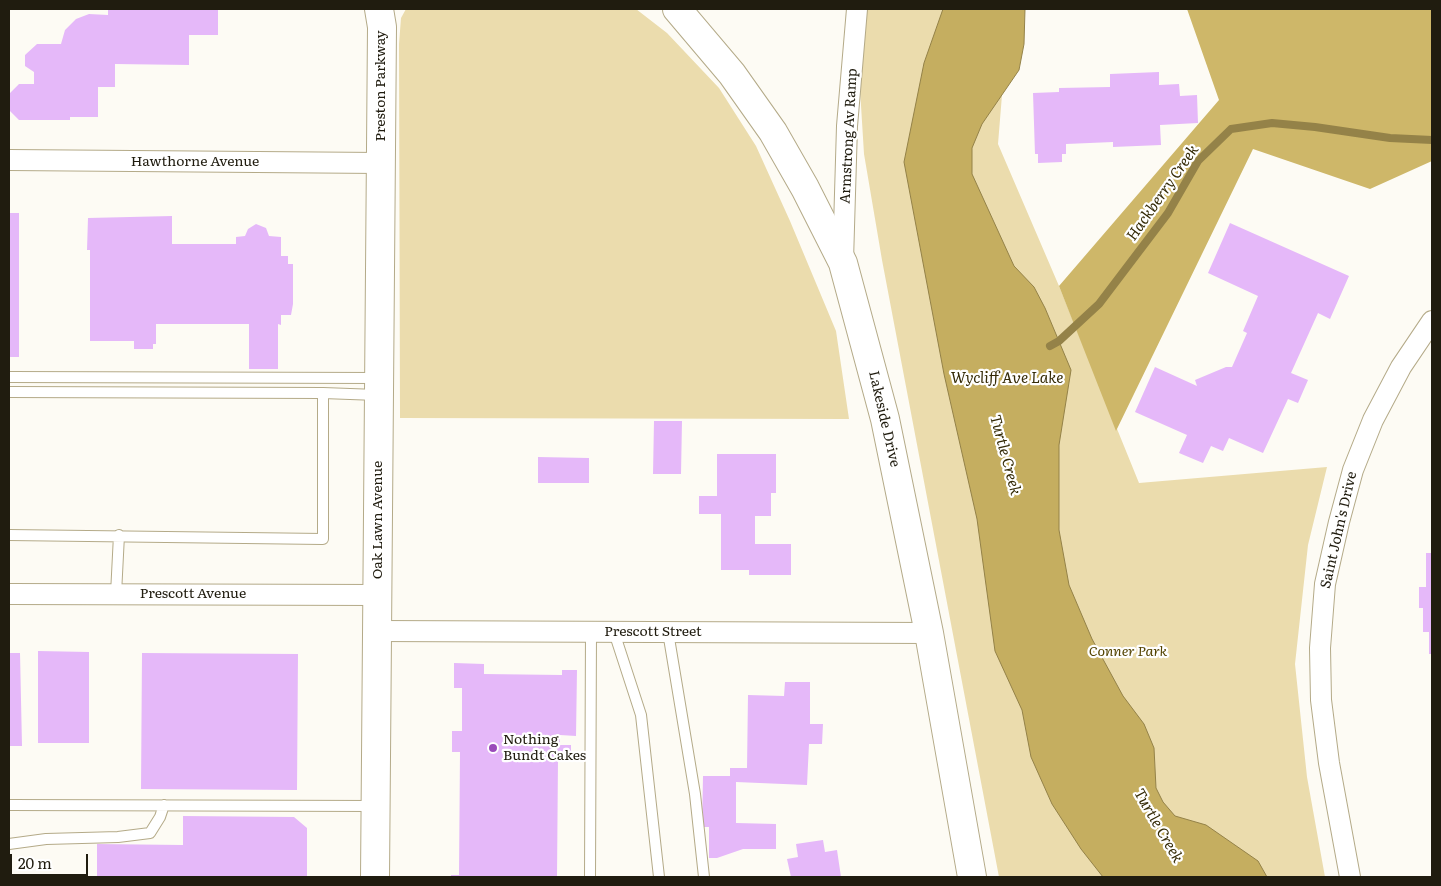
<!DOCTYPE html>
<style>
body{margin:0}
#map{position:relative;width:1441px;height:886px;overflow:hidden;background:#fdfbf4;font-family:Literata,serif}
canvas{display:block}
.frame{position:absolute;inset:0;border:10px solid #201c0f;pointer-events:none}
.scale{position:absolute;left:10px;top:854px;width:78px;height:22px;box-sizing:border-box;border:2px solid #201c0f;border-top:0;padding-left:6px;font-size:15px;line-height:18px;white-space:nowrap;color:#201c0f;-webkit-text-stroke:4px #fff;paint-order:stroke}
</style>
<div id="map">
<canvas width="1441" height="886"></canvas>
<div class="frame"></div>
<div class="scale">20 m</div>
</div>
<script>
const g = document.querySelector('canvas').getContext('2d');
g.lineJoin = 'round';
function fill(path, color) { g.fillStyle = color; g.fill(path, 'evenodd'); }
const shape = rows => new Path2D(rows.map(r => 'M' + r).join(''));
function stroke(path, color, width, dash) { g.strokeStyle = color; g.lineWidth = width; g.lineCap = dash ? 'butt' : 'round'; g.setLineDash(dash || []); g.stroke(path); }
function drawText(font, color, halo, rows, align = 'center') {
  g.font = font + ' Literata,serif'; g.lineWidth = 4.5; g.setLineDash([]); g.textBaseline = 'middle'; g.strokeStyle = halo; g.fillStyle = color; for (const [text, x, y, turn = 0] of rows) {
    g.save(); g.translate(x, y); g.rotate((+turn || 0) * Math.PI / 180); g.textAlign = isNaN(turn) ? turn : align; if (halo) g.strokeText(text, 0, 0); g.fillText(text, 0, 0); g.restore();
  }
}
const green = shape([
 [406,9,636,9,667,33,719,88,756,146,790,221,836,331,849,419,400,418,399,44,401,18],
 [865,9,1009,9,998,144,1059,286,1139,483,1327,467,1308,545,1295,664,1307,777,1325,877,999,877,882,260,864,154,859,73]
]);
const forest = shape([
 [1187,9,1432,9,1432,161,1370,189,1253,149,1116,431,1059,286,1219,100]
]);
const water = shape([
 [943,9,1025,9,1024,44,1019,70,982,124,972,148,972,174,1014,266,1034,287,1045,308,1071,370,1059,445,1059,530,1069,585,1092,639,1123,696,1144,724,1154,748,1156,788,1163,802,1175,816,1206,825,1258,861,1267,877,1103,877,1081,849,1052,804,1031,757,1022,710,995,651,977,519,944,374,904,162,924,63,943,9]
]);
const stream = shape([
 [1050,346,1059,341,1099,304,1168,213,1198,161,1231,129,1272,123,1315,127,1390,138,1432,140]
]);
const building = shape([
 [108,9,218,9,218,35,189,35,189,65,115,64,115,87,98,87,98,117,70,117,70,120,19,120,9,110,9,94,19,84,34,84,34,72,25,66,25,55,37,44,61,44,65,30,76,19,89,14,108,15],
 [1159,72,1159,85,1179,84,1180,96,1197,95,1198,123,1160,125,1161,145,1113,147,1113,142,1066,144,1066,154,1062,154,1062,162,1038,163,1038,154,1035,154,1033,93,1059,92,1059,88,1110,87,1110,74],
 [9,213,19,213,19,357,9,357],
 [172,216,172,244,236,244,236,237,245,236,248,229,256,224,266,228,269,236,281,237,281,256,288,256,288,264,293,264,293,304,291,315,281,315,281,325,278,324,278,369,249,369,249,324,156,324,156,344,153,344,153,349,134,349,134,341,90,341,90,250,87,250,88,218],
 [1230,223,1349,276,1330,319,1318,313,1291,373,1308,380,1298,403,1288,399,1263,453,1229,438,1223,451,1211,446,1203,463,1179,453,1187,435,1135,412,1155,367,1197,386,1195,380,1226,367,1232,367,1247,333,1243,331,1258,296,1208,273],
 [654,421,682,421,681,474,653,474],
 [717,454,776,454,776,493,771,493,771,516,755,516,755,544,791,544,791,575,749,575,749,570,721,570,721,514,699,514,699,496,717,496],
 [538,457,589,458,589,483,538,483],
 [1426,553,1432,553,1432,654,1429,654,1429,632,1423,632,1423,608,1419,608,1419,587,1426,587],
 [38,651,89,652,89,743,38,743],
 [9,653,20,653,22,746,9,746],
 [142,653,298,654,297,790,141,789],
 [454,663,484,664,484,674,562,675,562,670,577,670,576,736,560,735,560,745,571,745,571,759,558,759,557,877,451,877,451,875,459,875,460,752,452,752,452,731,462,731,462,688,454,688],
 [785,682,810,682,810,724,823,724,822,744,809,744,807,785,736,782,736,823,776,824,776,849,743,849,717,858,709,858,709,827,702,827,703,776,730,776,730,768,747,768,748,695,784,696],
 [183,816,294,817,307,828,307,877,97,877,97,844,183,845],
 [823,840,825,852,837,850,841,877,791,877,787,859,798,857,796,844]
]);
const service = shape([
 [9,377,378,378],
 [9,392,323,393,323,539,9,535],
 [323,393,377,395],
 [116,594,119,535],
 [614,632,641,715,659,877],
 [668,632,695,794,704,877],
 [9,805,375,806],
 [9,844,46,839,118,837,150,833,160,817,164,805],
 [590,877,591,632]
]);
const minor = shape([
 [9,160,380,163],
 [843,261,847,126,857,9],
 [9,594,377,595],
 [377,631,929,633],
 [1350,877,1329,763,1321,700,1320,648,1325,584,1339,522,1353,470,1373,420,1401,367,1432,321]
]);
const secondary = shape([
 [677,9,732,74,773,132,805,188,843,263,885,419,929,633,972,877],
 [375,877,382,27,379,9]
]);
const markers = [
 [493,748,5,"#9a4aba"]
];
const streetNames = [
 ["Preston Parkway",381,86,-90],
 ["Armstrong Av Ramp",849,136,-87],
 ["Hawthorne Avenue",195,162],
 ["Lakeside Drive",884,419,77],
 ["Oak Lawn Avenue",378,520,-90],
 ["Saint John's Drive",1339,530,-77],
 ["Prescott Avenue",193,594],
 ["Prescott Street",653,632]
];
const parkNames = [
 ["Conner Park",1128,652]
];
const poiNames = [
 ["Nothing",503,740],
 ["Bundt Cakes",503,756]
];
const waterNames = [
 ["Hackberry Creek",1163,193,-55],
 ["Wycliff Ave Lake",1007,379],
 ["Turtle Creek",1005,455,75],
 ["Turtle Creek",1158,826,60]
];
fill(green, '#ebdcad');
fill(forest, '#ceb769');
fill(water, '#c5ae60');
stroke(water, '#948248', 1);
stroke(stream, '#948248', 8);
fill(building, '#e5b8f9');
stroke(service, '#b4aa88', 12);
stroke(minor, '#b4aa88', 22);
stroke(secondary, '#b4aa88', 30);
stroke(service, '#fff', 10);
stroke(minor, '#fff', 20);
stroke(secondary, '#fff', 28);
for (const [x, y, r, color] of markers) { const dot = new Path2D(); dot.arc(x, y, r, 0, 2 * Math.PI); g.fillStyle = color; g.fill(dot); stroke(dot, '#fff', 2); }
drawText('14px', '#201c0f', '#fff', streetNames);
drawText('italic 14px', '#534301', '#fff', parkNames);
drawText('14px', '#201c0f', '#fff', poiNames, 'left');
drawText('italic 15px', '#342a06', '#fff', waterNames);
</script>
